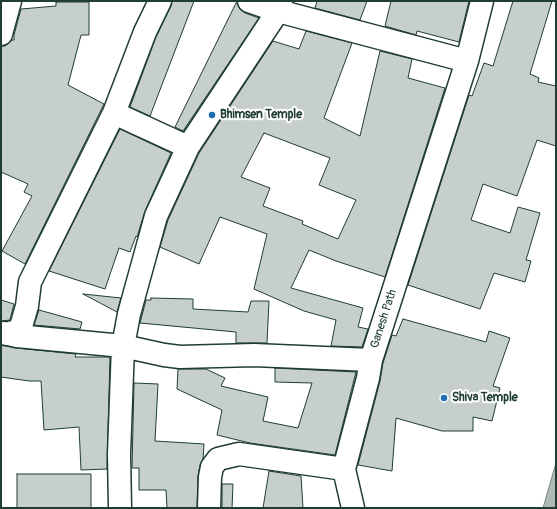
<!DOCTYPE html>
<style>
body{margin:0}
#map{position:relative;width:557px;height:509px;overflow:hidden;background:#fff;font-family:Pangolin,sans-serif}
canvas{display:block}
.frame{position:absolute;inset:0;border:2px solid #1f3d34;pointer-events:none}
</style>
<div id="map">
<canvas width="557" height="509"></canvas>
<div class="frame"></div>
</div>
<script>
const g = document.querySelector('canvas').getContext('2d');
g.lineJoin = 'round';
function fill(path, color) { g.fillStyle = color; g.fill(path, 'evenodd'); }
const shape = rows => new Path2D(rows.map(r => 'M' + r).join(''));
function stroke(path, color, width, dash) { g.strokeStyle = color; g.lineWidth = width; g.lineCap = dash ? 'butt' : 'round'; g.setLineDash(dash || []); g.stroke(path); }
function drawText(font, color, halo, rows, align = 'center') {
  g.font = font + ' Pangolin,sans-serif'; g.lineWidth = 4; g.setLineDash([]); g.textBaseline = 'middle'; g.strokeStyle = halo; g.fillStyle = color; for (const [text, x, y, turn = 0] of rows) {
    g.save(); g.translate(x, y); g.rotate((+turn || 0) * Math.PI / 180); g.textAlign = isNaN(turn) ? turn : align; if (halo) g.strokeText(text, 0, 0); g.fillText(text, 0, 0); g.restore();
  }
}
const water = shape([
 [556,463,556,508,543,508,556,463]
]);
const building = shape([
 [172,1,194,1,150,116,130,107,156,37,171,6,172,1],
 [237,1,240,9,245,13,259,18,183,131,175,127,237,1],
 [317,1,367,1,360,20,315,8,317,1],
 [391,1,469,1,459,42,417,31,416,35,385,26,391,1],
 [513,1,552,1,530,74,539,78,538,82,556,86,556,146,537,140,517,196,483,184,471,220,510,233,518,207,540,213,526,260,531,261,525,282,494,273,480,309,408,285,469,95,472,96,484,63,493,66,513,1],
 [56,2,89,2,89,35,81,35,68,85,104,104,25,264,2,251,32,196,24,192,28,184,1,172,1,46,5,46,9,43,12,40,14,40,14,35,21,9,56,6,56,2],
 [306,31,352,43,324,118,360,136,380,51,412,59,408,78,445,88,385,277,336,261,309,250,291,288,363,308,358,327,368,329,362,347,331,346,336,320,304,311,254,289,267,234,220,217,199,264,160,247,168,220,199,153,273,41,299,49,306,31],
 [264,133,330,158,319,185,356,200,338,239,302,224,303,221,263,206,270,188,241,177,264,133],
 [120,129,171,153,145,211,137,237,136,236,130,252,119,248,105,289,49,271,120,129],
 [83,294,121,298,117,312,83,294],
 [151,298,193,299,193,309,248,312,251,301,269,301,267,343,236,343,236,332,140,323,146,300,151,300,151,298],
 [1,300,14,304,10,320,1,321,1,300],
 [39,310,82,322,80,329,34,325,39,310],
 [403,319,486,342,489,331,510,338,493,386,500,388,492,421,473,417,473,431,442,431,396,418,392,471,358,465,380,381,383,363,392,335,396,336,403,319],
 [1,345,16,348,76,354,75,357,110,357,107,469,81,470,79,427,44,430,41,381,29,381,1,377,1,345],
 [275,368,356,372,335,455,250,443,217,435,222,410,177,389,178,369,206,369,225,378,221,386,268,397,263,421,298,428,312,383,275,382,275,368],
 [134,383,158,384,155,441,204,444,203,459,200,465,198,476,197,508,167,508,166,490,139,490,139,468,132,468,134,383],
 [269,471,301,476,303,508,263,508,269,471],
 [17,474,91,474,91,508,17,508,17,474],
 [222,484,233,484,232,508,222,508,222,484]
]);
const minor = shape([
 [249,1,278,11,281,1],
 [1,34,10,1],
 [114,113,188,147],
 [4,333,17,336,123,346,164,355,180,357,254,355,371,360],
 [6,334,20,330,27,306,30,282,114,113,145,32,160,1],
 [344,469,353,508],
 [120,508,119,454,123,346,129,314,156,216,188,147,278,11,467,61],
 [209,508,210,477,212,467,218,459,239,454,344,469,368,378,371,360,467,61,482,1]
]);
const markers = [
 [212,115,4,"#1f6fb2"],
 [444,398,4,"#1f6fb2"]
];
const poiNames = [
 ["Bhimsen Temple",220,115],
 ["Shiva Temple",452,398]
];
const streetNames = [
 ["Ganesh Path",384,319,-72]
];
fill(water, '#afbab7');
stroke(water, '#758883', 1);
fill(building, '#c7cfcc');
stroke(building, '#1f3d34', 1);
stroke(minor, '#1f3d34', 25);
stroke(minor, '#fff', 22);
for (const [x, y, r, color] of markers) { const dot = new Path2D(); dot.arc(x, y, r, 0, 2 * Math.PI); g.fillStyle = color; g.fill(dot); stroke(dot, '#fff', 1.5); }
drawText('bold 12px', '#1f3d34', '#fff', poiNames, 'left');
drawText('12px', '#1f3d34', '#fff', streetNames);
</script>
